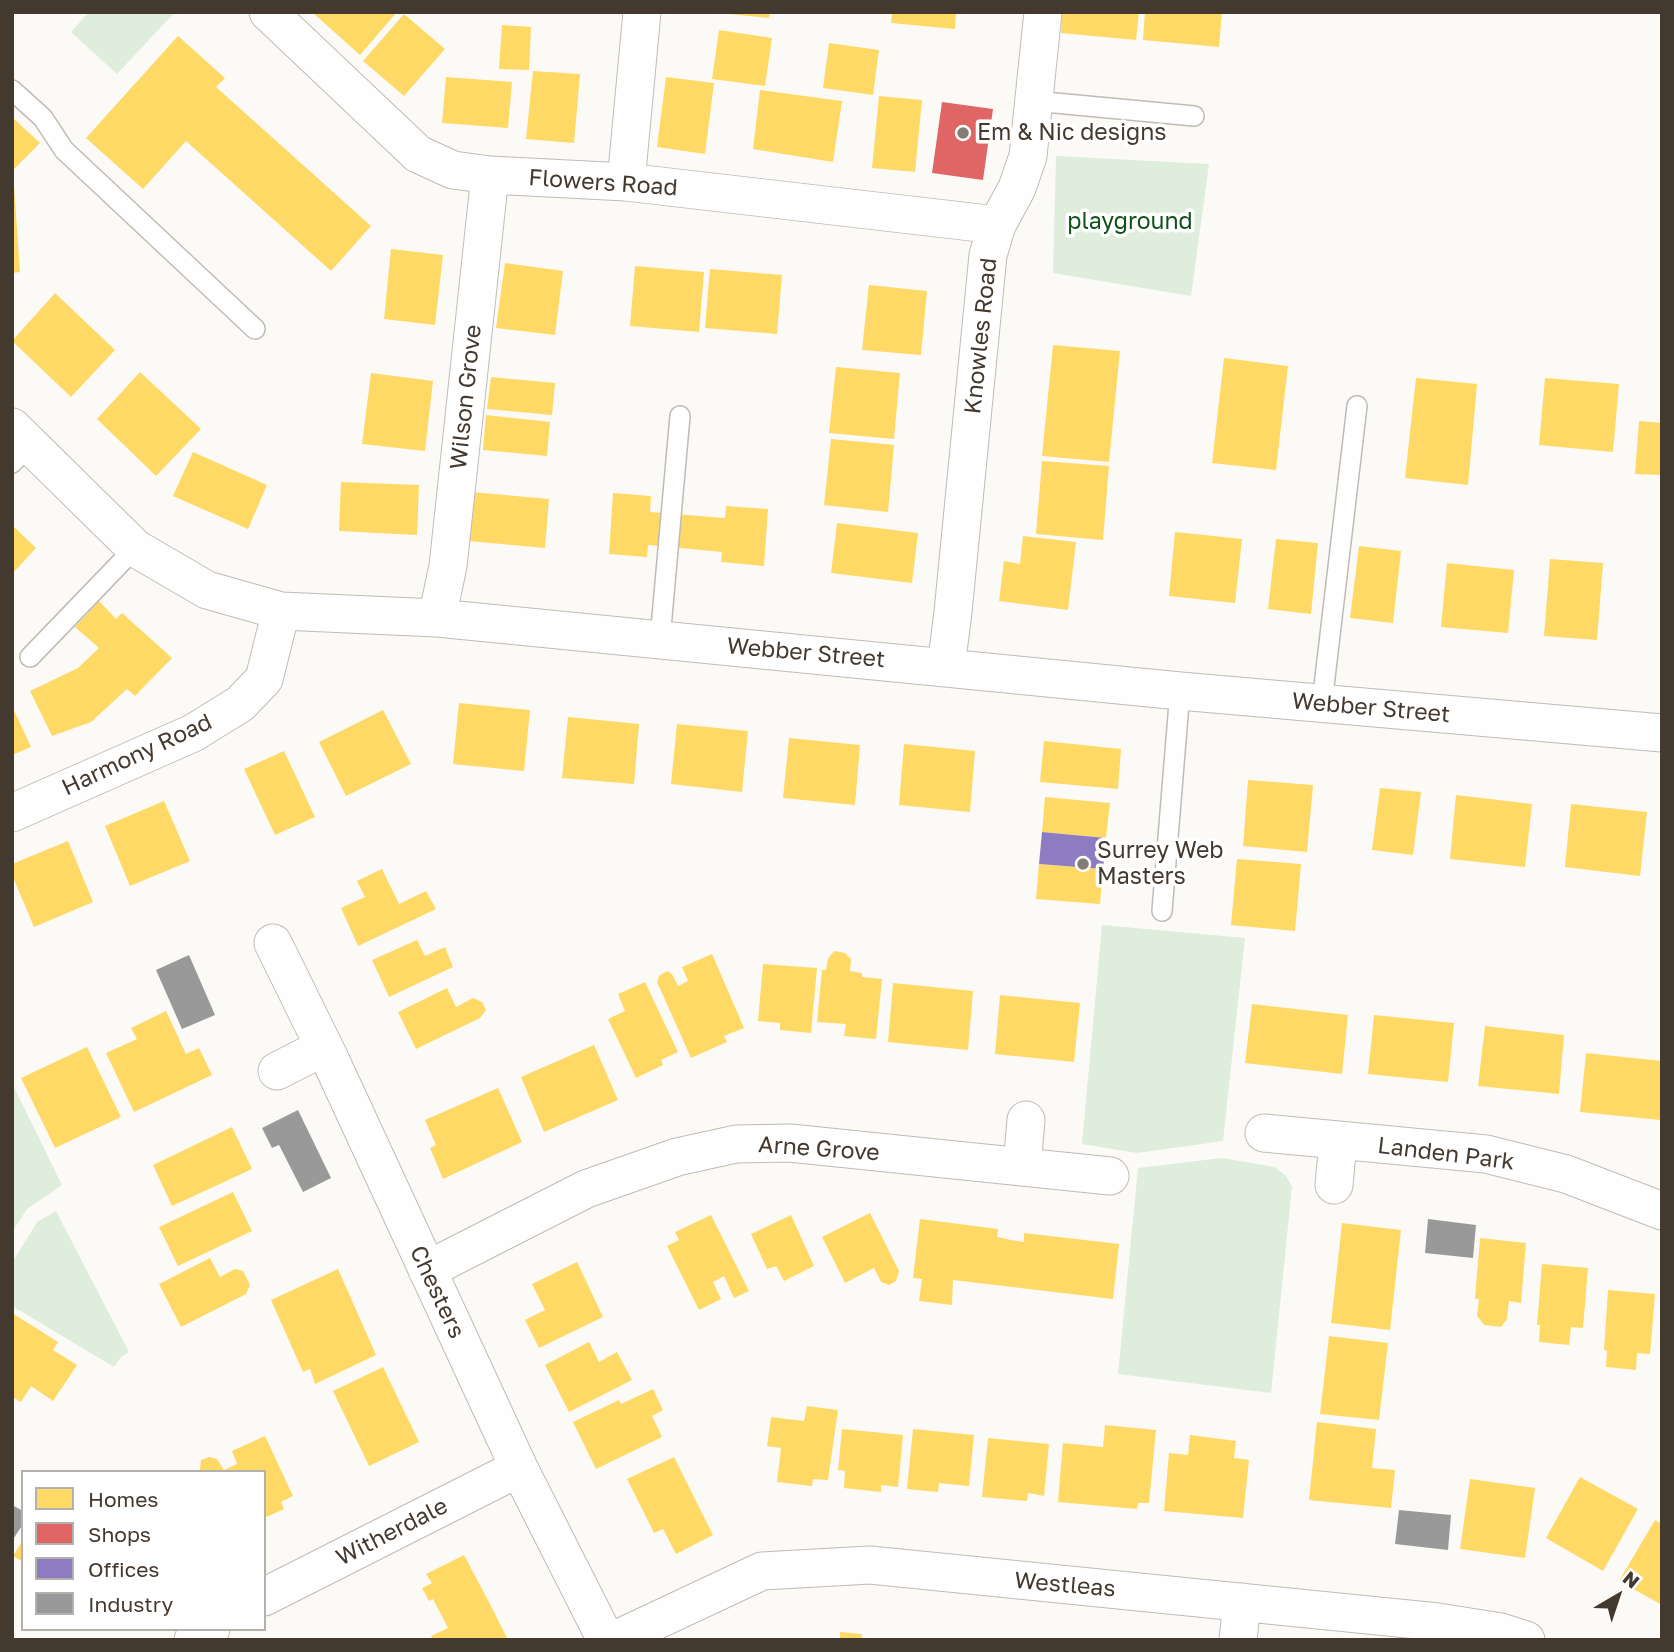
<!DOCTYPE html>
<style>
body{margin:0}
#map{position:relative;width:1674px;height:1652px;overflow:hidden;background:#fcfaf7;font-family:"Golos Text",sans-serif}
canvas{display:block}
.frame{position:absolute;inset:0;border:14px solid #44392f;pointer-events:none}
.legend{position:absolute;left:21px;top:1470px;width:245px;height:161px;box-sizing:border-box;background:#fff;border:2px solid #b4b0ac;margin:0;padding:9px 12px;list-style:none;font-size:21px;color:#44392f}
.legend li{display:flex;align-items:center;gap:14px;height:35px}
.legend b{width:35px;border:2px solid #b4b0ac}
.north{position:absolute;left:1583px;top:1561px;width:70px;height:70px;-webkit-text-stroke:5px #fff;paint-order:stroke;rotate:39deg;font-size:19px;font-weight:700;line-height:28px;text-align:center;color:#44392f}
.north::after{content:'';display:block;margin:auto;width:24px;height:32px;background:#44392f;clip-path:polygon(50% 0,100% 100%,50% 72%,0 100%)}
</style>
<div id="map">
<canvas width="1674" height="1652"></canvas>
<div class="frame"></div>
<ul class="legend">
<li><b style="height:19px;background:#ffd966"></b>Homes</li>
<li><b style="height:19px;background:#e06666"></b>Shops</li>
<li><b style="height:19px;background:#8e7cc3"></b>Offices</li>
<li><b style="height:19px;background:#999"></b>Industry</li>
</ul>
<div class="north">N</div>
</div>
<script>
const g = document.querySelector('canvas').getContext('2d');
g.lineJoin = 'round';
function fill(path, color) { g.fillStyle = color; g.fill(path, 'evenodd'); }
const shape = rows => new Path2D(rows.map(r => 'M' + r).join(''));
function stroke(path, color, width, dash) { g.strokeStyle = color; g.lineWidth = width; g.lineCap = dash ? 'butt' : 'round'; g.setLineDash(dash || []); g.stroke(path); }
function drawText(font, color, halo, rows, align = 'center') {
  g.font = font + ' "Golos Text",sans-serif'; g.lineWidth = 7; g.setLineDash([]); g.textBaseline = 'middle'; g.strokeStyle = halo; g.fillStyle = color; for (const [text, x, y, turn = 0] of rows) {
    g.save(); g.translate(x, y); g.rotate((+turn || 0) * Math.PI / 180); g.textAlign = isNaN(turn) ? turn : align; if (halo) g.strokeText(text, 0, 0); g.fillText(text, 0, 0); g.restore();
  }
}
const green = shape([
 [89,12,175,12,117,74,71,32],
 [1056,156,1209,164,1191,296,1053,273],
 [1102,925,1245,938,1223,1141,1137,1153,1082,1144],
 [12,1083,62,1185,27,1209,12,1232],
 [1222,1158,1275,1167,1286,1176,1292,1187,1271,1393,1118,1374,1138,1168],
 [56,1211,129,1352,121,1357,114,1367,12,1306,12,1263,37,1222]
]);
const homes = shape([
 [312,12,397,12,360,55],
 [730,12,770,12,769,18,729,14],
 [892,12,956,12,955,29,891,23],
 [1062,12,1139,12,1136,40,1061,33],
 [1145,12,1222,12,1219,47,1143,40],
 [404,14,445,49,404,96,363,61],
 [502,25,531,27,529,70,499,69],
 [719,30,772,38,765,86,712,79],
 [178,36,225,78,216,87,371,226,331,271,186,141,143,189,86,138],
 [829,43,879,50,873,95,823,88],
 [533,71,580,74,574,143,526,139],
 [446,77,512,82,508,128,442,123],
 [666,77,714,83,705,154,657,147],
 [760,90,842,101,833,162,753,149],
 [879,96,922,100,915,172,872,168],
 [12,117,40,143,12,171],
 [12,185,14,185,20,272,12,273],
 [391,249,443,255,435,325,384,319],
 [505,263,563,271,555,335,496,328],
 [635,266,704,272,699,332,630,326],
 [710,269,782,275,777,334,705,328],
 [869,285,927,291,921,355,862,350],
 [55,293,115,350,71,397,12,341],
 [1053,345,1120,351,1109,462,1042,456],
 [1224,358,1288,366,1276,470,1212,463],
 [836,367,900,373,894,439,829,433],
 [140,372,201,429,156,476,97,419],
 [371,373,433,381,425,451,362,444],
 [491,377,555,383,552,415,487,409],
 [1416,378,1477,384,1468,485,1405,478],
 [1545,378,1619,384,1613,452,1539,445],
 [486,415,550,422,547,456,483,450],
 [1639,421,1662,423,1662,475,1635,474],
 [831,439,894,445,888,512,824,505],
 [193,452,267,485,248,529,173,496],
 [1042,461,1109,466,1103,540,1036,534],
 [341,482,419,485,417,535,339,531],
 [472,492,549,499,545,548,468,541],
 [613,493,651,496,650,512,725,518,726,506,768,509,764,566,721,562,722,552,648,545,647,557,609,554],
 [837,523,918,533,912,583,831,573],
 [12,525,36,548,12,574],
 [1175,532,1242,539,1235,603,1169,596],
 [1023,536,1076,542,1068,610,999,601,1004,561,1020,564],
 [1276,539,1318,543,1311,614,1268,609],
 [1359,546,1401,551,1393,623,1350,618],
 [1550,559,1603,563,1597,640,1544,636],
 [1447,563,1514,570,1508,633,1441,627],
 [99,601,116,619,122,613,172,658,135,696,127,689,91,722,52,736,30,691,78,668,99,648,75,627],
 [459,703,530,710,524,771,453,764],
 [12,706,31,747,12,755],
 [383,710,411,764,346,796,319,742],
 [568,717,639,724,634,784,562,778],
 [677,724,748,731,742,792,671,784],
 [789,738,860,745,855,805,783,798],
 [1044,741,1121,749,1118,789,1040,782],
 [904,744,975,751,970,812,899,805],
 [284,751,315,817,275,835,244,769],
 [1248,780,1313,785,1307,852,1243,846],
 [1380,788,1421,792,1413,855,1372,850],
 [1456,795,1532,804,1525,867,1450,859],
 [1045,797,1110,803,1106,838,1042,832],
 [164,801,190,861,130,886,105,826],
 [1571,804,1647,812,1640,876,1565,867],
 [68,841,93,902,34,927,12,875,12,864],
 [1237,859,1301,864,1295,931,1231,925],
 [1039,864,1103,869,1100,904,1036,899],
 [382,869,399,904,426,891,436,909,358,946,341,908,365,897,357,881],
 [417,940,425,956,445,947,453,967,389,997,372,960],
 [834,951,845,953,851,959,850,971,862,973,862,977,882,979,876,1039,844,1036,846,1024,817,1022,822,970,826,970,828,959],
 [712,954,744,1028,724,1036,727,1042,691,1058,657,982,659,976,667,971,672,974,678,986,688,981,682,967],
 [763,964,817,968,811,1033,780,1030,780,1023,758,1021],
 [645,982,678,1052,661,1060,663,1065,636,1078,608,1019,625,1011,618,994],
 [893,983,973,991,968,1050,888,1042],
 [447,988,456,1007,473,998,482,1002,486,1010,480,1018,416,1049,398,1012],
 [1000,995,1080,1003,1074,1062,995,1054],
 [1252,1004,1348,1015,1342,1074,1245,1063],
 [166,1011,186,1054,199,1048,212,1075,134,1112,106,1053,137,1039,131,1028],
 [1374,1015,1454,1023,1448,1082,1368,1074],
 [1485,1026,1564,1035,1559,1094,1478,1086],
 [594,1045,618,1100,544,1132,521,1077],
 [87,1047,121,1117,55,1148,21,1078],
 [1586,1053,1662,1061,1660,1120,1580,1112],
 [498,1088,522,1142,443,1179,430,1148,436,1145,425,1120],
 [232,1127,252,1169,172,1206,153,1165],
 [233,1192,252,1231,178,1266,159,1227],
 [870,1213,899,1271,896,1281,889,1285,881,1282,874,1268,845,1283,822,1237],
 [711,1215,749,1291,734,1298,724,1276,713,1282,721,1299,699,1310,667,1246,679,1240,675,1232],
 [791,1215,814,1266,784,1281,776,1266,767,1269,751,1234],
 [920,1219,998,1229,997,1237,1011,1240,1024,1242,1024,1233,1119,1244,1113,1299,953,1280,952,1305,919,1301,922,1279,913,1278],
 [1342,1223,1401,1230,1390,1330,1331,1323],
 [1480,1238,1526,1243,1521,1303,1509,1301,1507,1319,1501,1327,1484,1325,1477,1316,1479,1299,1475,1299],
 [210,1258,220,1277,235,1269,243,1271,250,1285,246,1294,181,1327,159,1284],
 [577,1262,603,1317,539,1348,525,1320,545,1310,532,1284],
 [1542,1264,1588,1268,1583,1328,1571,1327,1569,1345,1539,1342,1540,1325,1537,1325],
 [338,1269,376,1355,315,1384,310,1369,303,1372,271,1300],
 [1608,1290,1655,1294,1650,1354,1637,1353,1636,1370,1606,1367,1607,1351,1604,1350],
 [12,1313,58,1342,53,1350,77,1365,53,1401,31,1386,21,1402,12,1397],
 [1329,1336,1388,1343,1379,1420,1320,1414],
 [589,1342,599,1362,617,1352,632,1380,569,1412,545,1365],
 [383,1367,419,1442,369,1466,333,1391],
 [653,1389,663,1410,652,1416,662,1437,596,1469,573,1422,619,1400,621,1404],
 [807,1406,838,1410,828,1480,813,1479,812,1486,777,1482,781,1448,767,1446,771,1417,804,1421],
 [1317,1422,1376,1429,1372,1468,1395,1470,1391,1508,1309,1500],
 [1105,1425,1156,1430,1149,1503,1138,1503,1137,1509,1058,1502,1063,1443,1103,1447],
 [842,1429,903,1435,898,1487,881,1485,881,1492,844,1488,845,1471,838,1470],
 [913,1429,974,1435,969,1486,939,1483,938,1492,907,1489],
 [1190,1435,1236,1441,1234,1458,1249,1460,1243,1518,1164,1511,1169,1453,1188,1455],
 [265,1436,293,1496,281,1502,284,1509,264,1518,264,1472,200,1470,201,1460,209,1457,217,1459,224,1470,237,1464,232,1451],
 [988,1438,1049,1444,1044,1496,1028,1493,1027,1501,982,1497],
 [674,1457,713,1535,676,1554,663,1529,654,1533,627,1479],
 [1580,1477,1638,1509,1603,1571,1546,1538],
 [1470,1479,1535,1488,1525,1558,1460,1549],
 [1655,1520,1662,1524,1662,1605,1619,1581],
 [23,1540,23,1562,13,1556],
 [464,1555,491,1606,508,1640,433,1640,431,1636,448,1628,433,1599,429,1601,422,1588,432,1583,426,1574],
 [840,1632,862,1634,861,1640,840,1640]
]);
const shops = shape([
 [942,102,993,109,983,180,932,173]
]);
const offices = shape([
 [1042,832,1106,838,1103,869,1039,864]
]);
const industry = shape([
 [189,955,215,1015,182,1029,156,970],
 [298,1110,331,1178,303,1192,279,1145,272,1148,262,1128],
 [1428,1219,1476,1225,1473,1258,1425,1253],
 [12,1505,23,1511,23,1524,12,1541],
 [1399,1510,1451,1515,1448,1550,1395,1544]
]);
const lane = shape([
 [12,90,43,118,64,150,255,329],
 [1034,101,1194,116],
 [12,463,30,445],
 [660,639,680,416],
 [30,657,135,548],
 [1322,703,1357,406],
 [1162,911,1180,691]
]);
const street = shape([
 [268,12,418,154,453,170,490,175,626,182,997,225],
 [626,182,642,12],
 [12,427,135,548,207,590,281,611,437,618,1180,691,1662,733],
 [437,618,448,566,490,175],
 [946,667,953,612,988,255,997,225,1017,188,1028,156,1043,12],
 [12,813,193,733,240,704,264,679,281,611],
 [273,943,330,1059,519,1468,606,1640],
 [277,1071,324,1047],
 [1264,1133,1486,1154,1566,1174,1662,1211],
 [1022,1167,1026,1120],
 [1334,1185,1338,1141],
 [427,1270,586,1189,677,1157,736,1144,790,1143,1110,1176],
 [264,1597,519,1468],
 [193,1640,211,1629],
 [615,1640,762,1571,870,1565,1438,1622,1501,1632,1526,1640],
 [1238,1640,1242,1602]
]);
const markers = [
 [963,133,7,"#847d75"],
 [1083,864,7,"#847d75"]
];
const poiNames = [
 ["Em & Nic designs",977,133],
 ["Surrey Web",1097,851],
 ["Masters",1097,877]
];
const streetNames = [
 ["Flowers Road",603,183,4],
 ["Knowles Road",981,336,-84],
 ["Wilson Grove",466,397,-84],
 ["Webber Street",806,653,5],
 ["Webber Street",1371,708,5],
 ["Harmony Road",137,755,-25],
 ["Arne Grove",819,1149,4],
 ["Landen Park",1446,1154,7],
 ["Chesters",437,1292,65],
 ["Witherdale",392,1532,-27],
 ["Westleas",1065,1585,5]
];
const parkNames = [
 ["playground",1130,222]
];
fill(green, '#deeddc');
fill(homes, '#ffd966');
fill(shops, '#e06666');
fill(offices, '#8e7cc3');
fill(industry, '#999');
stroke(lane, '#c0bbb5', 22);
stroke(street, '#c0bbb5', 39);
stroke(lane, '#fffefe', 19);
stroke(street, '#fffefe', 37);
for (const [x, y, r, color] of markers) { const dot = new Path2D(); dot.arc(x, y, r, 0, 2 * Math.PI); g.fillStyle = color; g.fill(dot); stroke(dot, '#fff', 2.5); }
drawText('23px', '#44392f', '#fff', poiNames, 'left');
drawText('23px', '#44392f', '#fff', streetNames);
drawText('23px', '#0f5218', '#fff', parkNames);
</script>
